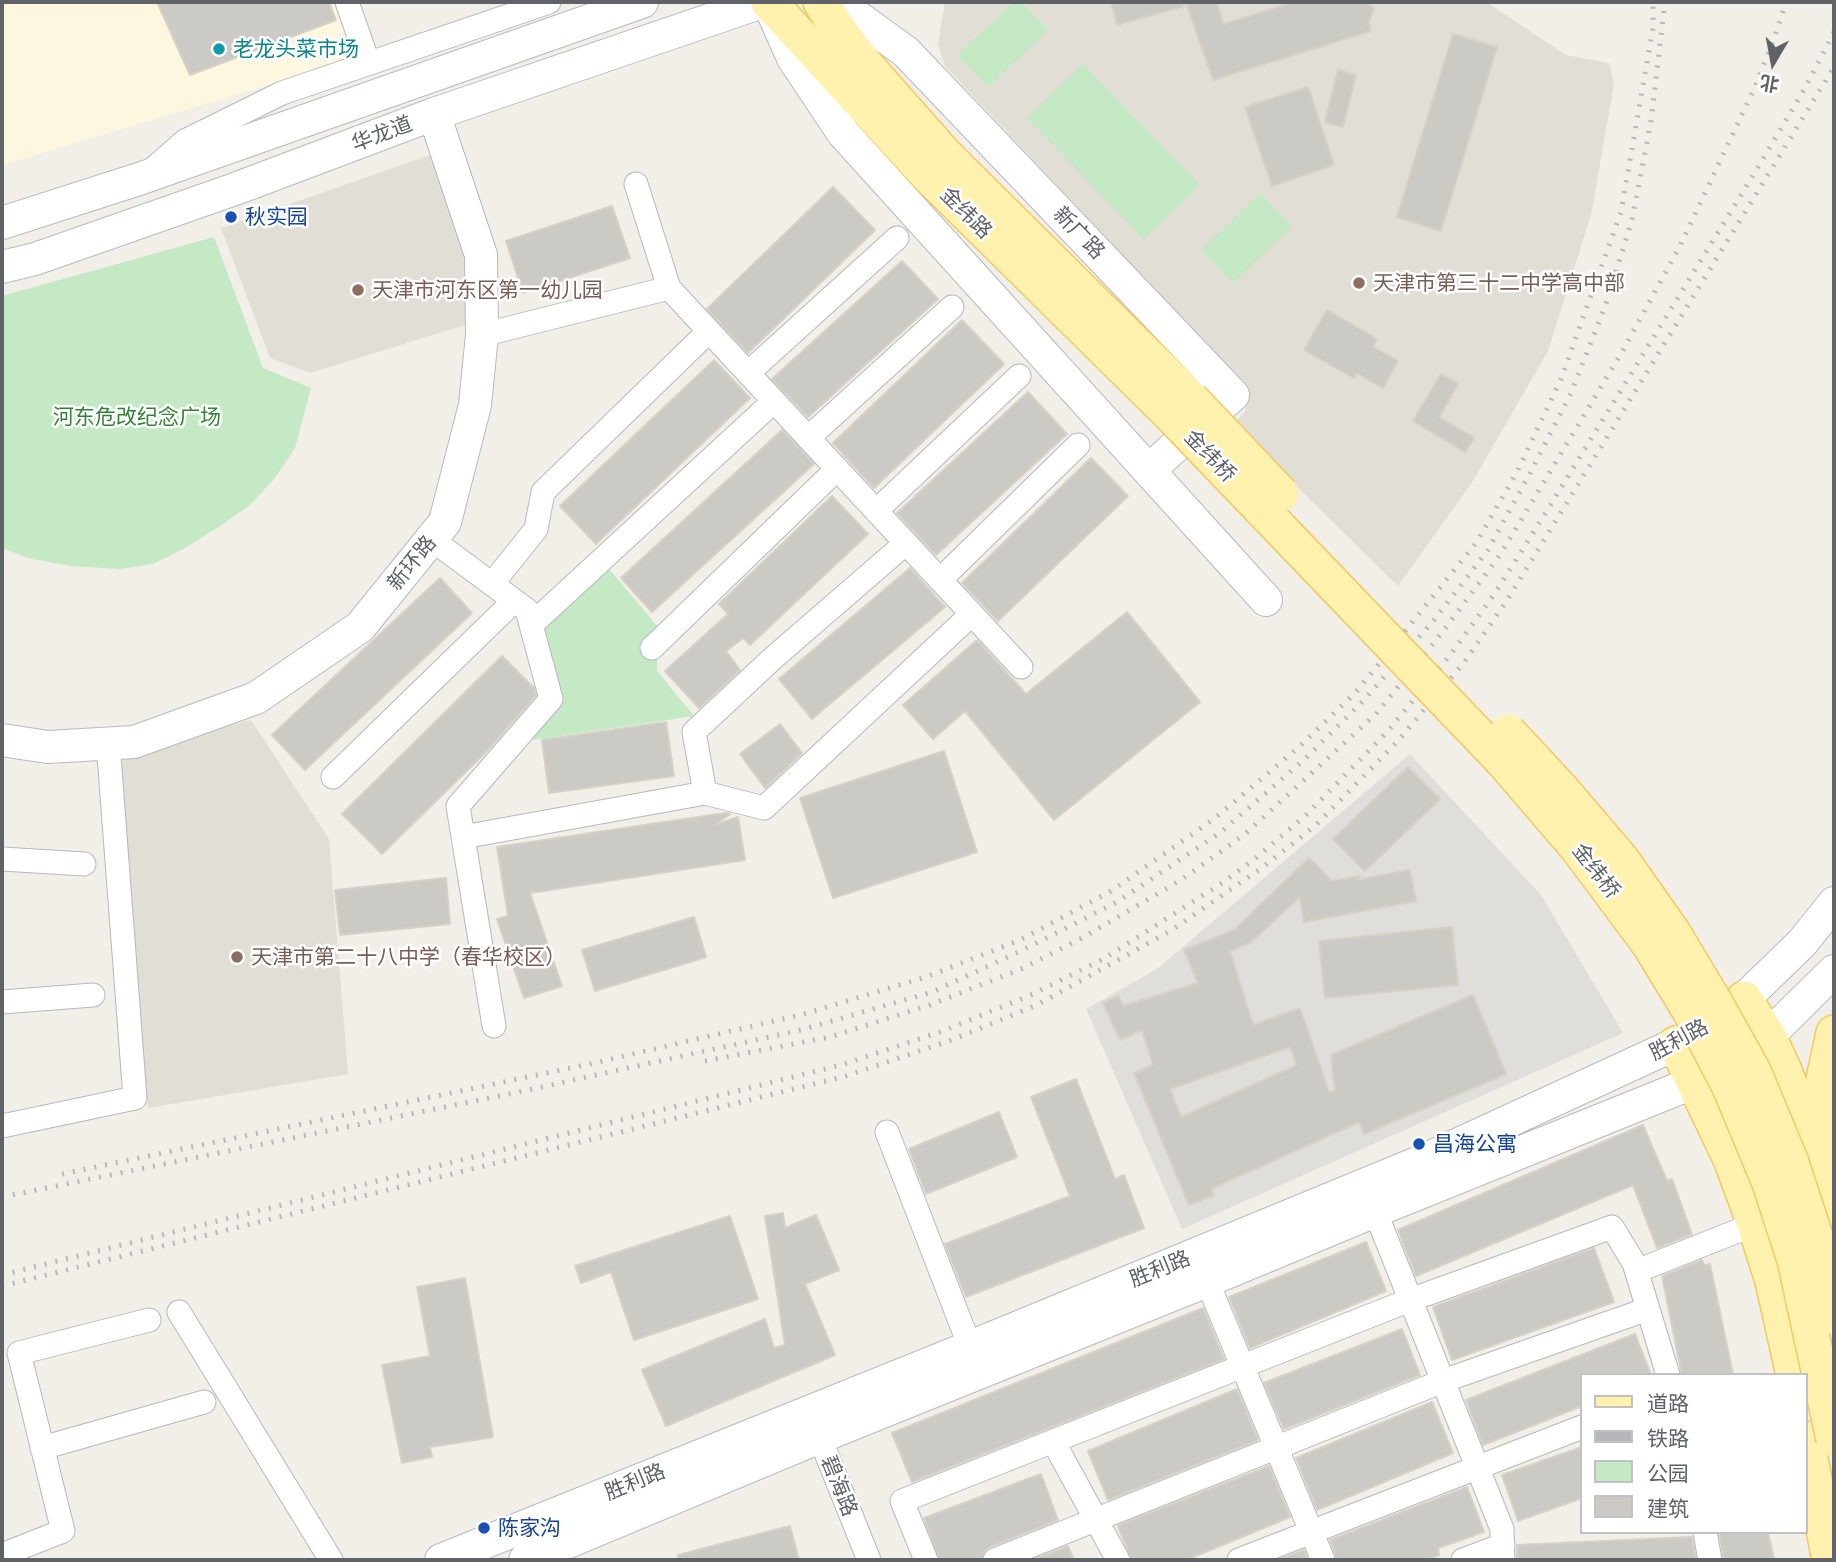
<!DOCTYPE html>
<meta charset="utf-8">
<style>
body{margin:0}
#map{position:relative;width:1836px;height:1562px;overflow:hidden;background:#f1efe8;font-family:"Asap Condensed","Noto Sans SC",sans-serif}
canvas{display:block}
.frame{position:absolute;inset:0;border:4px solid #5f6368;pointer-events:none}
.legend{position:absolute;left:1580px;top:1373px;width:228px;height:161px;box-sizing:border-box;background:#fff;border:2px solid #bfc1c3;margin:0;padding:9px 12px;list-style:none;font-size:21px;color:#5f6368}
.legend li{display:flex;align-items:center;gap:14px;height:35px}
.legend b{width:35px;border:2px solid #bfc1c3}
.north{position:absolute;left:1738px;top:28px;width:70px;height:70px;-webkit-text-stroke:5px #fff;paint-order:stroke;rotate:190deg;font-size:19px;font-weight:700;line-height:28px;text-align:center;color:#5f6368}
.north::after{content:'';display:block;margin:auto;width:24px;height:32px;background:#5f6368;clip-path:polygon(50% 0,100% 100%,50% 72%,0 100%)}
</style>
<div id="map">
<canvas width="1836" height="1562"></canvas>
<div class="frame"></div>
<ul class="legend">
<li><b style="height:9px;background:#fff2af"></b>道路</li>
<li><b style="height:9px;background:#b6b7b8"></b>铁路</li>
<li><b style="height:19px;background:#c5e8c5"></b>公园</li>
<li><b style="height:19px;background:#cccac5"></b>建筑</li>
</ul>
<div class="north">北</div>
</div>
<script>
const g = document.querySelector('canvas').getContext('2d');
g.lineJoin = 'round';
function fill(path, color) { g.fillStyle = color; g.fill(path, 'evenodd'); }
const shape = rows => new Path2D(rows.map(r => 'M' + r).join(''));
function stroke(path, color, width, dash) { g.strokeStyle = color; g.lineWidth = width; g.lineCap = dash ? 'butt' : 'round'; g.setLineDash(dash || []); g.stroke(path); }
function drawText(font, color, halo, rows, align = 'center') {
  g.font = font + ' "Asap Condensed","Noto Sans SC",sans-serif'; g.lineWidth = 5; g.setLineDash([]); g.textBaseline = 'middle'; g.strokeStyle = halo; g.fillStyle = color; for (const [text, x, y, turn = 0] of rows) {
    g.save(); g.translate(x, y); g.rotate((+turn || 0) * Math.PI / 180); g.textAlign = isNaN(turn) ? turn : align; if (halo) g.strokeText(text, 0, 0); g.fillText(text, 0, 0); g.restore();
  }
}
const commercial = shape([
 [2,2,340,2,358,58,2,165]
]);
const industrial = shape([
 [1410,754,1541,895,1623,1033,1182,1229,1086,1009,1157,969]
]);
const education = shape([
 [945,2,1486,2,1566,55,1609,63,1614,84,1591,215,1548,351,1473,481,1398,586,1233,424,1245,412,1247,388,945,66,938,44],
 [433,154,469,259,475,322,310,373,270,358,221,228],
 [251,720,329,839,348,1074,148,1108,117,754]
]);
const green = shape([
 [1014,2,1021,2,1048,30,988,87,957,55],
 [1083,64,1200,185,1144,239,1027,118],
 [1260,193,1292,226,1233,283,1201,250],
 [214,237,263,368,311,388,295,448,275,478,250,505,220,526,185,548,153,564,120,569,71,566,28,558,2,548,2,296],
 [604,563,659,628,657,671,694,716,533,740,548,687,534,626]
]);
const building = shape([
 [157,2,329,2,336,20,190,75,157,2],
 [1111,2,1183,2,1184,6,1117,25,1111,2],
 [1186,2,1216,2,1224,24,1294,2,1367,2,1374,9,1369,22,1371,31,1213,80,1186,2],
 [1453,34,1497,47,1441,231,1397,217,1453,34],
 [1338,70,1356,75,1343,127,1325,122,1338,70],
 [1308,87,1334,165,1272,186,1245,107,1308,87],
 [833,187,875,230,748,353,707,309,833,187],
 [612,206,630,258,523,293,506,241,612,206],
 [902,261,938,299,808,417,772,379,902,261],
 [1327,310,1377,339,1373,347,1398,361,1383,388,1357,373,1354,378,1304,350,1327,310],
 [962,320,1004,364,874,488,833,443,962,320],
 [714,360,750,398,596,544,560,506,714,360],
 [1441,374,1458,384,1439,417,1474,438,1465,452,1413,421,1441,374],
 [1028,392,1067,434,936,555,897,513,1028,392],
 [782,430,814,464,652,612,621,578,782,430],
 [1091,458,1128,496,998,621,962,583,1091,458],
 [832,496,868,534,750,645,743,638,726,651,740,670,699,708,665,671,728,614,719,604,832,496],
 [910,568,945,607,812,719,779,679,910,568],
 [440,578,472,613,305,770,272,735,440,578],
 [1127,612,1200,702,1054,820,965,711,933,739,903,705,977,640,1026,694,1127,612],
 [502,656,534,688,536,695,487,751,382,854,342,814,502,656],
 [666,722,674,776,549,793,542,740,666,722],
 [780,724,802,753,765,788,740,754,780,724],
 [944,751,977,852,833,898,800,798,944,751],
 [1408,767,1440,799,1365,871,1333,839,1408,767],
 [725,813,730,814,715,825,738,817,745,860,530,893,562,986,524,998,497,919,508,916,497,847,725,813],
 [1309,858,1332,881,1360,876,1355,880,1410,870,1416,901,1304,922,1300,897,1250,943,1230,951,1253,1025,1300,1008,1329,1092,1335,1091,1331,1055,1473,995,1506,1074,1364,1134,1359,1122,1211,1189,1214,1195,1189,1205,1134,1073,1153,1065,1142,1030,1120,1040,1103,1003,1118,996,1123,1006,1198,983,1184,950,1234,930,1309,858],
 [1290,1047,1297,1065,1181,1117,1170,1089,1290,1047],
 [446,878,450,924,340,935,335,890,446,878],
 [694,917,706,957,595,991,582,950,694,917],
 [1452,927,1458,985,1325,998,1319,941,1452,927],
 [1076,1079,1115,1179,1124,1175,1144,1228,966,1297,945,1244,1070,1196,1031,1097,1076,1079],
 [999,1112,1017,1157,926,1194,909,1149,999,1112],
 [1643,1125,1667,1181,1672,1179,1692,1234,1657,1248,1633,1185,1416,1276,1398,1230,1643,1125],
 [783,1213,785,1228,816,1215,839,1270,805,1284,835,1355,666,1426,642,1370,765,1319,774,1348,785,1345,765,1216,783,1213],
 [730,1216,758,1299,634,1340,611,1272,581,1283,575,1266,730,1216],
 [1366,1242,1386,1291,1250,1348,1229,1297,1366,1242],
 [1594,1248,1614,1302,1452,1360,1433,1307,1594,1248],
 [1702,1260,1704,1265,1710,1264,1733,1375,1682,1375,1662,1276,1702,1260],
 [465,1278,493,1437,430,1447,432,1457,402,1463,382,1365,430,1356,417,1287,465,1278],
 [1203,1308,1224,1359,912,1482,892,1433,1203,1308],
 [1402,1329,1420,1375,1284,1429,1264,1383,1402,1329],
 [1635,1334,1651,1375,1582,1375,1582,1406,1483,1445,1466,1400,1635,1334],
 [1237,1389,1258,1440,1108,1500,1088,1451,1237,1389],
 [1432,1402,1453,1453,1317,1510,1296,1458,1432,1402],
 [1582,1447,1582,1498,1518,1521,1502,1475,1582,1447],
 [1269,1466,1290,1517,1186,1560,1132,1560,1118,1527,1119,1525,1269,1466],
 [1041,1474,1058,1520,990,1547,984,1552,981,1560,940,1560,924,1518,1041,1474],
 [1467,1487,1484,1532,1438,1548,1439,1555,1425,1560,1337,1560,1330,1540,1467,1487],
 [790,1526,799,1560,678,1560,678,1555,790,1526],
 [1719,1532,1768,1532,1774,1560,1724,1560,1719,1532],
 [1692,1537,1696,1560,1517,1560,1517,1545,1692,1537],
 [1068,1546,1074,1560,1032,1560,1068,1546],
 [1304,1550,1308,1560,1277,1560,1304,1550]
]);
const street = shape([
 [347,2,368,62],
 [152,170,185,141,282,93,549,2],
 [636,184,669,288],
 [482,335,669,288,1021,667],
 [748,373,897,238],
 [808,438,952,307],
 [876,511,1019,376],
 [431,539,527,610,551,699,458,806,494,1026],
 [940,580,1078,445],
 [492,584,536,529,543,492,709,331],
 [531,625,774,401],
 [652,648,837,469],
 [333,777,514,601],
 [705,793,694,732,772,659,906,543],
 [463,837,705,793,764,808,972,614],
 [2,859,84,864],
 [2,1002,93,995],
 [2,1126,135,1098,108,743],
 [887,1132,970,1347],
 [1375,1211,1502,1529,1503,1560],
 [1637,1271,1755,1224],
 [1207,1281,1323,1560],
 [179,1312,331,1560],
 [814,1423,869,1560],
 [1053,1441,1118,1560],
 [42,1448,204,1402],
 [1705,1532,1710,1560],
 [2,1555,63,1531,19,1353,149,1320],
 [926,1560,902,1501,1410,1300,1612,1227,1634,1263,1668,1375],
 [995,1560,1443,1381,1648,1309],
 [1239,1560,1582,1427],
 [1463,1560,1503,1545]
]);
const secondary = shape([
 [837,2,906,52,1233,395,1149,470],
 [773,13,793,58,843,133,1266,600],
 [2,223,142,178,642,2],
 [2,267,35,259,235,189,434,114,762,2],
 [2,740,48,747,134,742,256,698,360,627,445,522,475,405,482,335,481,255,434,114],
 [441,1560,970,1347,1422,1161,1676,1044,1709,1026,1744,999,1802,943,1834,903],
 [525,1560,820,1437,1207,1281,1375,1211,1695,1082,1723,1068,1768,1036,1834,971]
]);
const primary = shape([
 [769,2,925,172,1172,416],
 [821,2,839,31,862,61,946,156,1191,399],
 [1744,999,1768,1036,1785,1073,1821,1171,1834,1224],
 [1676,1044,1731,1159,1755,1224,1773,1281,1794,1375],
 [1821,1150,1824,1079,1834,1033],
 [1806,1439,1830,1560]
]);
const rail = shape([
 [705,1061,830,1037,930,1005,1021,969,1082,938,1181,880,1245,834,1376,714,1441,634,1500,555,1622,352,1680,246,1754,89,1774,39,1786,2],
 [62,1174,590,1064,804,1014,926,977,1020,940,1111,891,1214,819,1300,746,1356,692,1476,543,1517,472,1561,379,1621,212,1653,28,1653,2],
 [2,1197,519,1092,801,1030,932,992,1023,950,1117,902,1221,832,1306,758,1363,701,1434,620,1488,550,1528,477,1571,393,1606,304,1632,220,1651,121,1665,2],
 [2,1275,841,1065,943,1031,1033,994,1105,958,1222,883,1257,857,1306,815,1388,731,1451,654,1495,593,1543,517,1757,169,1805,88,1834,32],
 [2,1286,846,1076,949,1041,1037,1005,1172,930,1263,867,1315,826,1397,742,1463,664,1506,602,1834,67]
]);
const primaryBridge = shape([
 [1191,399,1281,494],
 [1172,416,1504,762,1577,847,1650,945,1692,1014,1730,1087,1770,1183,1795,1260,1834,1439],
 [1508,732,1562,790,1621,859,1673,933,1715,1003,1753,1071,1790,1160,1816,1239,1834,1316]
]);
const markers = [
 [219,49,7,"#0f9aa8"],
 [231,217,7,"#1a4fb4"],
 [1359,283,7,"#8d6e63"],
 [358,290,7,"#8d6e63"],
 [237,957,7,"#8d6e63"],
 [1419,1144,7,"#1a4fb4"],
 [484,1528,7,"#1a4fb4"]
];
const cultureNames = [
 ["老龙头菜市场",233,49]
];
const streetNames = [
 ["华龙道",382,134,-21],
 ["金纬路",966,213,45],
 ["新广路",1079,233,46],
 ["金纬桥",1210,456,46],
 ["新环路",412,563,-51],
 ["金纬桥",1596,871,52],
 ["胜利路",1679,1040,-28],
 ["胜利路",1160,1269,-22],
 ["胜利路",635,1482,-22],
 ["碧海路",839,1486,68]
];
const transitNames = [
 ["秋实园",245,217],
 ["昌海公寓",1433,1144],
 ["陈家沟",498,1528]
];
const educationNames = [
 ["天津市第三十二中学高中部",1373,283],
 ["天津市河东区第一幼儿园",372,290],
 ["天津市第二十八中学（春华校区）",251,957]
];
const parkNames = [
 ["河东危改纪念广场",137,417]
];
fill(commercial, '#fef7e0');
fill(industrial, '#e0deda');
fill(education, '#e1ded6');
fill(green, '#c5e8c5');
fill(building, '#cccac5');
stroke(building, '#d6d1c6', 2);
stroke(street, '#b5b8bc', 25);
stroke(secondary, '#b6babf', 34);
stroke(primary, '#f2c960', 38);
stroke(street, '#fff', 23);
stroke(secondary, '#fff', 32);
stroke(primary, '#fff2af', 35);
stroke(rail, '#b6b7b8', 5, [2, 9]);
stroke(primaryBridge, '#f2c960', 38, []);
stroke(primaryBridge, '#fff2af', 35);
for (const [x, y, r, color] of markers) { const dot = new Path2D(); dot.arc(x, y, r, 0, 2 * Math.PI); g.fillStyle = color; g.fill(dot); stroke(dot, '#fff', 2.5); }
drawText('21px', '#0d838f', '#fff', cultureNames, 'left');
drawText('21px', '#5f6368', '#fff', streetNames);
drawText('21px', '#164399', '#fff', transitNames, 'left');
drawText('21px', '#785e54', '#fff', educationNames, 'left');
drawText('21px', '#348238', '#fff', parkNames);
</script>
